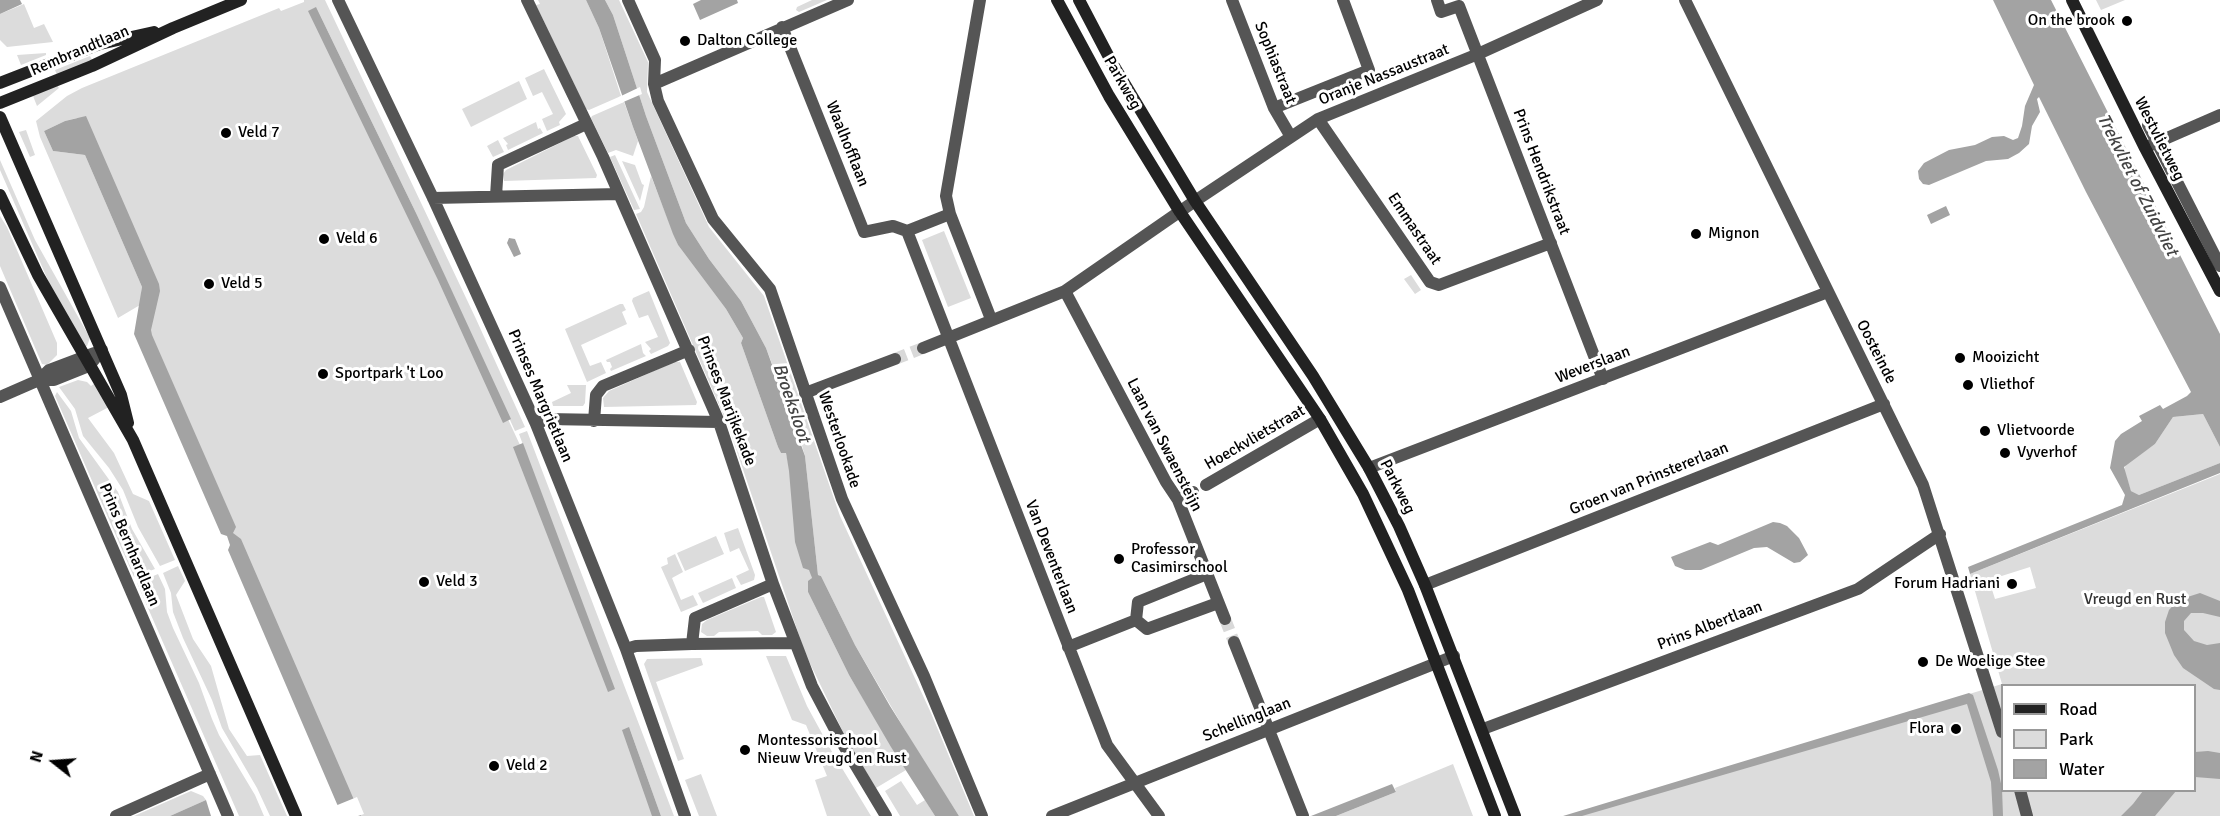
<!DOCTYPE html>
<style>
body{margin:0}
#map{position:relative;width:2220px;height:816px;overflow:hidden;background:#fff;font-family:Signika,sans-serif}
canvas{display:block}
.legend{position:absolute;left:2001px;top:684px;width:195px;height:108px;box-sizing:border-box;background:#fff;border:2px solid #999;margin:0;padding:8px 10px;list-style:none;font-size:18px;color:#000}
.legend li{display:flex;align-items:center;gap:12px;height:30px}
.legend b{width:30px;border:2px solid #999}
.north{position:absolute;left:24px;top:732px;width:60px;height:60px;-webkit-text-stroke:4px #fff;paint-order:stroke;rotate:287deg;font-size:16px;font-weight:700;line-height:24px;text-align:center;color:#000}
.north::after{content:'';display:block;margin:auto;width:21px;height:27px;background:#000;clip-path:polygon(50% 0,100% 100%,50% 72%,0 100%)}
</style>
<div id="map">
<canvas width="2220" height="816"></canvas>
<ul class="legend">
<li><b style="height:8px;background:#222"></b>Road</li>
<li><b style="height:16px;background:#dcdcdc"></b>Park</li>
<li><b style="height:16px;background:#a3a3a3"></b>Water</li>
</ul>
<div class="north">N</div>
</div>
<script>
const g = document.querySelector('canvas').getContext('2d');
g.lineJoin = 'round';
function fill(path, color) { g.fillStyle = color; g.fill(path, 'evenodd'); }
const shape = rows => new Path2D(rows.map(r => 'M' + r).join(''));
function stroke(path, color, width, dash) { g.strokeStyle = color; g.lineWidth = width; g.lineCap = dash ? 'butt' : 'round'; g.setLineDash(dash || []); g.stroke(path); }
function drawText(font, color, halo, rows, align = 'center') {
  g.font = font + ' Signika,sans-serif'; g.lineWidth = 6; g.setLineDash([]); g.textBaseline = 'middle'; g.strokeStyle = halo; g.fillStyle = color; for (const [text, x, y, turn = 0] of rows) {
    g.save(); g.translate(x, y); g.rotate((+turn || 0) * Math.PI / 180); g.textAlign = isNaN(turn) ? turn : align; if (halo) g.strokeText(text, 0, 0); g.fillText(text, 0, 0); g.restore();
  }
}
const green = shape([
 [304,0,325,0,476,319,525,427,515,431,417,215,316,7,520,445,614,689,519,434,527,431,674,816,661,816,629,727,658,816,352,816,141,330,149,283,77,118,65,121,44,131,53,151,85,155,142,287,140,305,118,318,40,137,36,121,67,96,82,88,279,8,281,11,304,2],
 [538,0,586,0,599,28,621,96,589,110,586,109,536,5,540,4],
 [605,0,619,0,648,62,647,92,709,227,764,296,840,516,931,713,974,816,959,816,919,754,855,645,821,576,818,575,805,456,798,432,766,348,741,301,709,259,686,223,646,116,613,15],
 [812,0,827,0,799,12,796,10,797,7],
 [2096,0,2125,0,2101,10],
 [24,4,34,28,44,24,53,42,7,47,0,40,0,14],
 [46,53,46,55,21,65,17,55],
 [90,56,92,60,57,75,55,70],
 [544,69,566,114,559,122,560,125,547,131,542,119,553,114,542,92,533,96,525,78],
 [519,81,527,99,471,127,462,109],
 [57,85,59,88,37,106,33,96],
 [624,102,638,141,633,156,616,150,608,153,591,118,592,116],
 [536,122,538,129,540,128,543,133,508,150,506,145,508,144,503,138],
 [26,130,35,155,30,157,19,132],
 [574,136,578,136,597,175,596,178,504,181,503,174,506,170],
 [498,140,504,152,493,157,487,146],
 [615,155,640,209,634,210,610,157],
 [0,160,35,240,90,338,87,346,84,347,57,301,0,170],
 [622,161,635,165,642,184,644,185,640,201],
 [651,176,678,245,726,309,743,338,741,343,778,447,781,453,786,453,812,578,808,592,849,675,906,770,876,788,846,738,805,653,729,428,636,214,641,212,644,207],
 [0,216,7,227,57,343,57,355,47,365,42,364,0,266],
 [944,231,971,298,948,307,922,240],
 [1411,275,1421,290,1415,294,1404,279],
 [649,291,670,343,668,346,651,354,649,351,651,349,645,342,658,337,648,315,639,318,632,301,633,298],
 [620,304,623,304,626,310,622,312,627,324,581,345,590,366,601,362,606,373,587,382,565,329],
 [641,344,643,353,646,356,611,371,610,369,612,367,610,362,607,362,606,360],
 [674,362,680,362,697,402,696,405,604,407,603,398,609,391],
 [78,380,87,382,91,386,95,383,109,407,88,418,114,453,133,494,149,501,175,560,160,566,138,527,123,490,109,468,83,436,75,409,59,387],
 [567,385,586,385,585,403,583,406,553,406,552,402,571,393],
 [57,392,71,411,79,438,118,492,132,529,155,569,134,577,55,396],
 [2203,414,2220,447,2220,463,2139,495,2131,491,2124,470,2126,464,2155,444,2173,417],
 [2220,474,2220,816,1570,816,2002,684,1970,574],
 [2030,567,2036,588,1995,599,1989,580],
 [2002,686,2194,686,2194,790,2002,790],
 [738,528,755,575,754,580,741,585,736,576,749,570,739,548,730,552,724,533],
 [716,536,724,554,685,571,677,553],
 [675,554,683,572,672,578,681,600,693,595,698,605,681,612,661,567,668,564,667,558],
 [178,566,185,581,176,595,193,639,211,666,229,729,247,756,260,755,287,816,270,816,257,788,222,728,212,700,183,638,173,612,171,593,163,573],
 [158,574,165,589,167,612,173,628,199,683,212,719,219,735,255,795,264,816,239,816,137,583],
 [732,578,736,588,703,603,698,593],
 [761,597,764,597,776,632,772,635,762,635,758,631,719,632,714,636,707,636,701,632,702,624,707,620],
 [766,656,786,656,807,706,831,750,871,816,827,816,815,780,827,776,806,725,792,720],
 [701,658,703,665,656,682,684,759,678,761,644,664,647,659],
 [1453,764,1473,816,1336,816,1396,792,1395,788],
 [701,774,717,816,699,816,685,780],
 [901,781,917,805,925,800,935,816,900,816,885,791],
 [191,791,203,796,206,800,170,816,134,816]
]);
const water = shape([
 [0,0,20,0,22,4,0,14],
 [586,0,605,0,613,15,646,116,686,223,709,259,741,301,766,348,805,456,818,575,821,576,855,645,890,706,959,816,935,816,891,747,849,675,808,592,808,581,812,578,809,570,803,568,795,542,789,471,786,453,781,453,778,447,741,343,743,338,726,309,678,245,673,234,633,127,599,28],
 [701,0,737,0,738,3,700,20,693,4],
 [1993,0,2051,0,2220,334,2220,447,2203,414,2173,417,2155,444,2124,467,2131,491,2139,495,2220,463,2220,473,1970,574,1968,567,2122,505,2125,495,2110,468,2115,441,2121,434,2142,421,2139,416,2160,405,2163,409,2187,396,2191,392,2086,192,2039,97,2037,99,2040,112,2032,126,2029,144,2019,153,2008,159,1986,161,1929,185,1923,184,1919,179,1918,171,1924,163,1949,150,1975,145,1992,137,2004,136,2013,140,2018,138,2022,126,2025,106,2034,85],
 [316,7,417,215,511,419,503,423,438,280,308,11],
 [86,116,159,284,160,291,151,330,152,335,236,527,233,533,241,539,361,816,344,816,337,804,228,550,230,545,227,536,221,534,134,334,142,287,85,155,53,151,44,131,65,121],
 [1946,206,1950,215,1931,224,1927,215],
 [509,238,515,239,521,254,514,257,507,243],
 [523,443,615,689,608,692,513,447],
 [1773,522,1780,523,1787,526,1799,538,1808,555,1800,562,1794,563,1767,547,1754,548,1701,570,1685,570,1675,566,1671,557,1710,542,1718,545],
 [2200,593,2220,601,2220,617,2203,613,2191,613,2184,621,2184,630,2194,641,2207,645,2220,643,2220,690,2214,689,2183,668,2174,655,2165,633,2165,622,2169,610,2178,600],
 [1969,693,1973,695,1998,770,2002,788,2003,816,1993,816,1991,782,1967,704,1582,816,1563,816],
 [629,727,661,816,652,816,622,730],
 [2208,751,2220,753,2220,779,2195,777,2195,752],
 [1392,784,1396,792,1336,816,1311,816],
 [2143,791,2176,791,2155,816,2121,816,2133,804],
 [206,800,211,816,170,816]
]);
const pier = shape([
 [640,87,642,94,621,103,619,97],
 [357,797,364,814,358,816,341,816,335,806]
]);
const streetTunnel = shape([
 [895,359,923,348],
 [1225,619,1234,642]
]);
const street = shape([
 [338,0,433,198,536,424,626,649,685,816],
 [527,0,603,157,719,422,773,584,812,686,841,741,886,816],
 [628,0,655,60,654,84,658,101,713,219,770,289,842,499,924,676,982,816],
 [980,0,946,196,950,214,991,319],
 [1232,0,1274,108,1291,137],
 [1437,0,1441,12,1459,6,1603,379],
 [1685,0,1923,485,2002,732],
 [782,27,864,232,893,226,907,231],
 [654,84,848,0],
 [1274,108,1369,70,1343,0],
 [1318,119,1430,282,1439,285,1551,243],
 [2148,125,2220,266],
 [2151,145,2220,115],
 [496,196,498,165,586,124],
 [433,198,619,194],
 [907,231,1107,745,1159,816],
 [907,231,950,214],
 [0,287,228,816],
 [1065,291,1166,482,1178,500,1225,619],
 [923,348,1065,291,1195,201,1318,119,1478,54,1597,0],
 [39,380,49,370,94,353],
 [805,393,895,359],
 [0,397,39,380,54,380,89,366,102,350],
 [594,421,596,395,603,386,689,350],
 [536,424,547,419,719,422],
 [1369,468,1828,292],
 [1206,485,1320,419],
 [1178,500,1193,492],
 [1207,574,1138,602,1136,620,1147,629,1218,603],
 [1425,585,1884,404],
 [1234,642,1303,816],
 [692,644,695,618,773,584],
 [1068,647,1136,620],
 [626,649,636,646,692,644,794,643],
 [1483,729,1858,589,1940,534],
 [2020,790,2027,816],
 [116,816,210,774],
 [1052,816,1454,656]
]);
const secondary = shape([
 [1057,0,1109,96,1180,212,1320,419,1363,494,1408,590,1495,816],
 [1079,0,1111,61,1195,201,1313,376,1369,468,1399,526,1425,585,1515,816],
 [2072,0,2145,148,2220,291],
 [0,83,100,44,154,32],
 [0,103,92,66,173,28,241,0],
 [0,117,121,395,128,423],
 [0,195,38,275,133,440,296,816]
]);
const markers = [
 [2127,21,6,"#000"],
 [685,41,6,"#000"],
 [226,133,6,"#000"],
 [1696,234,6,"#000"],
 [324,239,6,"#000"],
 [209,284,6,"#000"],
 [1960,358,6,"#000"],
 [323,374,6,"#000"],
 [1968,385,6,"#000"],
 [1985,431,6,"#000"],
 [2005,453,6,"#000"],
 [1119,559,6,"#000"],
 [424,582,6,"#000"],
 [2012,584,6,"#000"],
 [1923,662,6,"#000"],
 [1956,729,6,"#000"],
 [745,750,6,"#000"],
 [494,766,6,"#000"]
];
const poiNames = [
 ["On the brook",2115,21,"right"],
 ["Dalton College",697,41],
 ["Veld 7",238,133],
 ["Mignon",1708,234],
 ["Veld 6",336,239],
 ["Veld 5",221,284],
 ["Mooizicht",1972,358],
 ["Sportpark 't Loo",335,374],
 ["Vliethof",1980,385],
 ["Vlietvoorde",1997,431],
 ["Vyverhof",2017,453],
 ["Professor",1131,550],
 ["Casimirschool",1131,568],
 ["Veld 3",436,582],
 ["Forum Hadriani",2000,584,"right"],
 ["De Woelige Stee",1935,662],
 ["Flora",1944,729,"right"],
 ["Montessorischool",757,741],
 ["Nieuw Vreugd en Rust",757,759],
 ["Veld 2",506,766]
];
const streetNames = [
 ["Rembrandtlaan",80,51,-23],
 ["Sophiastraat",1275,63,68],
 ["Oranje Nassaustraat",1384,75,-22],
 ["Parkweg",1122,83,60],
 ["Westvlietweg",2159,139,63],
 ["Waalhofflaan",847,144,68],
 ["Prins Hendrikstraat",1541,172,69],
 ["Emmastraat",1414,229,56],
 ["Oosteinde",1876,352,63],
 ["Weverslaan",1593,365,-21],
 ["Prinses Margrietlaan",540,396,67],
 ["Prinses Marijkekade",726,401,69],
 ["Hoeckvlietstraat",1255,438,-30],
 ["Westerlookade",839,440,71],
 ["Laan van Swaensteijn",1164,445,63],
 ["Groen van Prinstererlaan",1649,479,-22],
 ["Parkweg",1397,487,63],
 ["Prins Bernhardlaan",129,545,67],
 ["Van Deventerlaan",1051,557,69],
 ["Prins Albertlaan",1710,626,-21],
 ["Schellinglaan",1247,720,-22]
];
const parkNames = [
 ["Vreugd en Rust",2135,600]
];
const waterNames = [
 ["Trekvliet of Zuidvliet",2137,185,63],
 ["Broeksloot",791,403,71]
];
fill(green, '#dcdcdc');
fill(water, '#a3a3a3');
fill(pier, '#fff');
stroke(streetTunnel, '#d9d9d9', 12, [12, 6]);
stroke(street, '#555', 12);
stroke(secondary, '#222', 12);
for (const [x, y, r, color] of markers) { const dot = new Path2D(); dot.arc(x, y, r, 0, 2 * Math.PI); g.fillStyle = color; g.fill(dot); stroke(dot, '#fff', 2); }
drawText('16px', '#000', '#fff', poiNames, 'left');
drawText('16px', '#000', '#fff', streetNames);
drawText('16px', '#333', '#fff', parkNames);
drawText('italic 18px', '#444', '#fff', waterNames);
</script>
